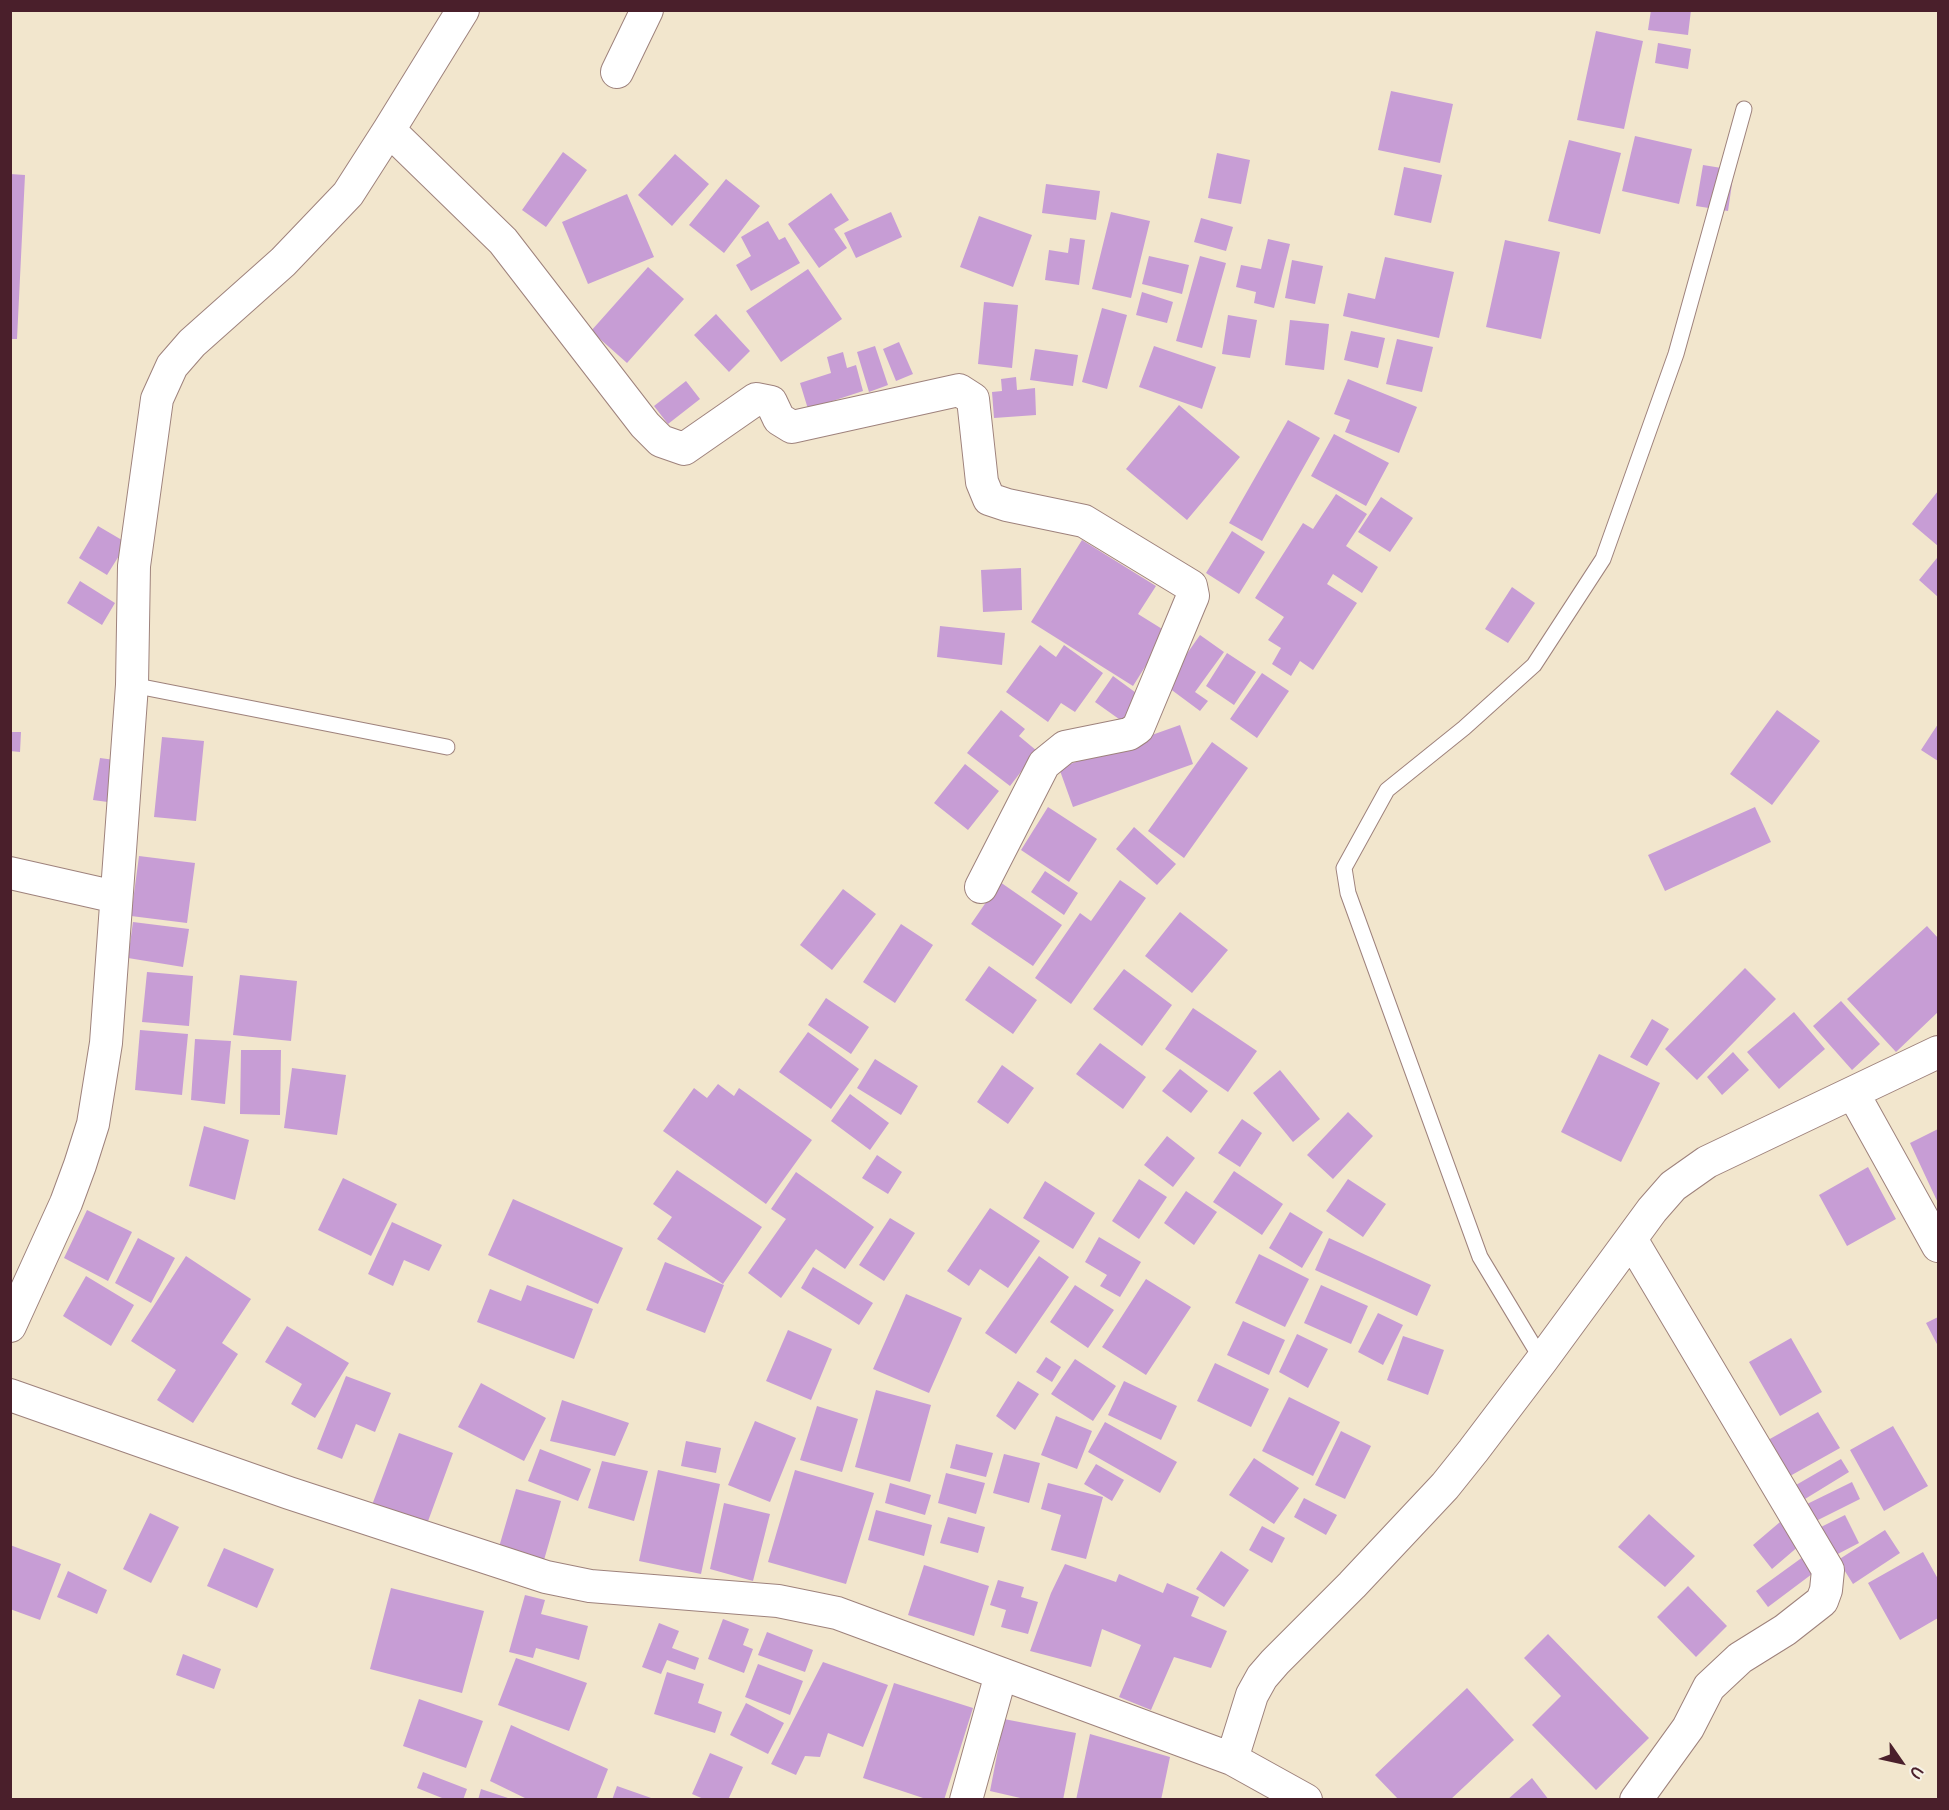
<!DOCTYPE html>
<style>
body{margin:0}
#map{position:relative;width:1949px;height:1810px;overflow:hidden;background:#f2e6cd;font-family:Pangolin,sans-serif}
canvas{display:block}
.frame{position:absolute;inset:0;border:12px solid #4a1f2b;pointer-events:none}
.north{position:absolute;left:1871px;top:1732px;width:60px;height:60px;-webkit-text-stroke:4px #f7f3e8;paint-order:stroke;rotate:124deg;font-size:16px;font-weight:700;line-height:24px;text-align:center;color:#4a1f2b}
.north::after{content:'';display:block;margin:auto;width:21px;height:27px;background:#4a1f2b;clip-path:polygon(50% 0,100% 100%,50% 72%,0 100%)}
</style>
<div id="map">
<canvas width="1949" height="1810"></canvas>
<div class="frame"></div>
<div class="north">U</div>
</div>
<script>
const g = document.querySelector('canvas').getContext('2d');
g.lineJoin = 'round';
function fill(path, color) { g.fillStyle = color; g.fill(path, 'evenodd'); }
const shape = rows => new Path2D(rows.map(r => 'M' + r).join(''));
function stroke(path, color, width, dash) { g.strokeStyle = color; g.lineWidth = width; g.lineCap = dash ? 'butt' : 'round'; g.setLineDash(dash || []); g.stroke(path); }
const building = shape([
 [1651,10,1691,10,1688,35,1648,30],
 [1596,31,1643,41,1624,129,1577,120],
 [1658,43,1691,49,1688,69,1655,63],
 [1391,91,1453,104,1440,163,1378,150],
 [1635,136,1692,149,1679,204,1622,191],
 [1569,140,1621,153,1600,234,1548,221],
 [563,152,587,170,546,227,522,210],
 [1217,153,1250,160,1241,204,1208,198],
 [675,154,709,184,672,226,638,195],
 [1703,165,1734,170,1728,211,1696,206],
 [1404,167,1442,175,1431,223,1394,215],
 [10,174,25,175,17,339,10,339],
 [726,179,760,206,724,253,689,225],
 [1046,184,1100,191,1096,220,1042,213],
 [831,193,849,220,834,229,847,248,819,268,788,224],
 [627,194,654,257,588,284,562,222],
 [891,212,902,237,856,258,844,233],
 [1111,212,1150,221,1131,298,1092,289],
 [979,216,1032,235,1013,287,960,267],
 [1201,218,1233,227,1226,251,1194,242],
 [768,221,779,240,785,237,800,263,751,291,736,265,751,256,741,237],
 [1070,238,1085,240,1079,285,1045,280,1049,250,1068,253],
 [1268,239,1290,244,1274,308,1254,303,1256,292,1236,287,1241,265,1261,269],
 [1505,240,1560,252,1541,339,1486,327],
 [1149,256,1189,265,1182,294,1142,284],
 [1200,256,1226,263,1202,348,1176,341],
 [1385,257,1454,272,1439,338,1343,316,1348,293,1375,299],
 [1292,260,1323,266,1315,304,1285,298],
 [648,267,684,299,627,363,591,331],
 [808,269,842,319,781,362,746,311],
 [1142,292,1173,302,1167,323,1136,315],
 [984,302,1018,305,1012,368,978,364],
 [1102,308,1127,315,1107,389,1082,382],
 [716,314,750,351,729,372,694,335],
 [1228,315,1257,320,1250,358,1222,354],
 [1290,320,1329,324,1324,370,1285,365],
 [1351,331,1385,338,1378,368,1344,360],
 [1397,339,1433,347,1422,392,1386,384],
 [899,342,913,374,896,381,883,349],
 [875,346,888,385,869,392,857,352],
 [1154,346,1216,367,1202,409,1139,387],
 [1035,349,1078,355,1073,386,1030,380],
 [843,352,847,368,856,365,863,391,808,409,800,383,831,373,827,357],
 [1016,377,1017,390,1035,388,1036,415,994,418,992,392,1002,391,1001,379],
 [1348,379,1417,407,1399,453,1345,432,1350,420,1334,414],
 [686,381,700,399,668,424,654,406],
 [1179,405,1240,457,1187,520,1126,469],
 [1288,420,1320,438,1262,541,1229,523],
 [1334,434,1389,463,1366,506,1311,476],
 [1938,491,1938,546,1912,524],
 [1336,494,1367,514,1346,546,1378,567,1362,593,1333,574,1327,584,1357,603,1313,670,1300,661,1291,676,1272,664,1281,648,1268,640,1284,617,1255,598,1303,523,1313,529],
 [1381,497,1413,518,1390,552,1358,532],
 [98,526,127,543,107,575,79,558],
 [1232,531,1265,552,1239,594,1206,573],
 [1082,540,1156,586,1138,614,1167,632,1133,686,1031,622],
 [1937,558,1938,559,1938,597,1919,580],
 [1021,568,1022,610,983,612,981,570],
 [80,581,115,603,102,625,67,603],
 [1512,587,1535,603,1508,643,1485,629],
 [940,626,1005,633,1002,665,937,657],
 [1200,635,1224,652,1195,692,1208,701,1200,711,1165,685],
 [1040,645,1056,657,1064,645,1103,673,1075,712,1061,703,1048,722,1006,692],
 [1227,653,1256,672,1234,705,1206,686],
 [1262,673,1289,691,1257,738,1230,719],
 [1113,676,1143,698,1126,724,1095,702],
 [1001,710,1025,729,1019,736,1037,751,1010,786,967,753],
 [1777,710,1820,741,1772,805,1730,774],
 [1938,724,1938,761,1921,750],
 [1180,725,1193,764,1073,807,1059,768],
 [10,732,21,732,20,752,10,751],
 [162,737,204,741,196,821,154,817],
 [1212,742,1248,768,1184,858,1148,831],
 [100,758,122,761,115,803,93,800],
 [965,764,999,791,968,830,934,803],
 [1048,807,1097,839,1069,882,1021,850],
 [1755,807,1771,842,1665,891,1648,855],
 [1134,827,1176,864,1157,885,1116,849],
 [139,856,195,863,187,923,131,916],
 [1045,871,1078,893,1064,915,1031,892],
 [1120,880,1146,898,1071,1004,1035,978,1080,913,1091,921],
 [1000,882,1062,925,1033,966,971,924],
 [843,889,876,914,832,970,800,945],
 [1180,912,1228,950,1192,993,1145,956],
 [133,922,189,929,183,967,128,958],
 [901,924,933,945,895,1003,863,982],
 [1927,926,1938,938,1938,1012,1896,1052,1847,999],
 [989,966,1037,1000,1013,1034,965,1000],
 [1745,968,1776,999,1697,1080,1665,1049],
 [1124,969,1172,1005,1142,1046,1093,1009],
 [147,972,193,976,189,1026,142,1022],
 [240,975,297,981,291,1041,233,1035],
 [826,998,869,1027,851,1054,808,1025],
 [1841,1001,1880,1044,1852,1070,1813,1026],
 [1193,1008,1257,1051,1228,1092,1165,1049],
 [1794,1012,1825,1049,1779,1089,1747,1052],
 [1652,1019,1669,1029,1647,1066,1630,1057],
 [140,1030,188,1034,182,1095,135,1090],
 [808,1032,859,1069,831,1109,779,1072],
 [195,1039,231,1041,225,1104,191,1100],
 [1100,1043,1146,1077,1123,1109,1076,1074],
 [241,1050,281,1050,280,1115,240,1114],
 [1733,1052,1749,1070,1722,1095,1707,1077],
 [1599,1054,1660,1083,1621,1162,1561,1132],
 [875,1059,918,1086,901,1115,857,1088],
 [1002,1065,1034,1088,1008,1124,977,1102],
 [292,1068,346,1075,337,1135,284,1128],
 [1180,1069,1208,1091,1191,1113,1162,1091],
 [1280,1070,1320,1119,1293,1142,1253,1093],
 [718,1084,734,1096,739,1088,812,1140,766,1204,663,1131,694,1088,707,1098],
 [850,1094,889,1123,870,1150,831,1121],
 [1348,1112,1373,1136,1333,1179,1307,1155],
 [1242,1119,1262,1133,1240,1167,1218,1153],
 [204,1126,249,1140,235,1200,189,1186],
 [1938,1129,1938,1203,1910,1143],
 [1167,1136,1195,1158,1173,1187,1144,1165],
 [877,1155,902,1172,888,1194,862,1178],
 [1868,1167,1896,1219,1847,1246,1819,1195],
 [677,1170,762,1227,723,1284,657,1239,672,1217,653,1204],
 [1234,1171,1283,1204,1262,1235,1213,1202],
 [796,1172,874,1227,845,1269,816,1249,781,1298,748,1273,786,1219,771,1209],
 [343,1178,397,1204,371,1256,318,1230],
 [1139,1179,1167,1197,1139,1239,1112,1221],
 [1348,1179,1386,1204,1363,1237,1326,1211],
 [1045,1181,1095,1213,1073,1249,1023,1218],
 [1186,1191,1217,1212,1194,1245,1164,1223],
 [513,1199,623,1248,598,1304,488,1255],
 [990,1208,1040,1241,1008,1288,980,1269,969,1286,947,1271],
 [87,1210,132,1232,108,1281,64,1258],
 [1290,1212,1323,1232,1302,1268,1269,1248],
 [890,1218,915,1233,884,1281,859,1265],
 [392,1222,442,1245,429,1271,404,1260,393,1286,368,1274],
 [1099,1237,1141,1262,1120,1297,1100,1286,1107,1275,1085,1262],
 [138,1238,175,1258,151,1303,115,1283],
 [1329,1238,1431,1285,1417,1316,1315,1270],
 [1259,1254,1309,1279,1285,1327,1235,1303],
 [186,1256,251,1299,222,1343,238,1354,193,1423,157,1400,176,1370,131,1341],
 [1039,1256,1069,1277,1016,1354,985,1333],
 [665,1262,724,1285,705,1333,646,1310],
 [813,1267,873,1303,859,1325,801,1288],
 [86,1276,134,1305,111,1346,63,1316],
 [1146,1279,1191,1307,1146,1375,1102,1347],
 [527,1285,593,1309,574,1359,477,1322,490,1289,521,1301],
 [1075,1285,1114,1310,1088,1348,1050,1322],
 [1321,1285,1368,1306,1351,1344,1304,1323],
 [906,1294,962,1318,929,1393,873,1369],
 [1378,1313,1403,1325,1383,1365,1358,1352],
 [1938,1317,1938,1346,1926,1323],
 [1243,1321,1285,1340,1269,1375,1227,1355],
 [287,1326,349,1363,315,1418,291,1404,302,1384,265,1362],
 [788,1330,832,1349,811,1400,766,1381],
 [1297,1334,1328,1349,1308,1388,1279,1372],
 [1403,1336,1444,1350,1428,1395,1387,1380],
 [1791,1338,1822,1392,1780,1416,1749,1362],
 [1046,1357,1061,1367,1052,1382,1036,1372],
 [1075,1359,1116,1386,1093,1421,1051,1394],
 [1215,1363,1269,1389,1251,1427,1197,1401],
 [346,1376,391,1393,375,1432,356,1424,342,1459,317,1449],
 [1018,1381,1039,1394,1015,1430,996,1416],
 [1124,1381,1177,1406,1161,1440,1108,1415],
 [481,1383,546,1418,524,1461,458,1427],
 [876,1390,931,1405,910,1482,855,1467],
 [1289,1397,1340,1422,1313,1476,1262,1451],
 [562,1400,629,1423,615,1456,550,1441],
 [817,1406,858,1419,842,1472,800,1460],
 [1818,1412,1840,1448,1790,1476,1768,1440],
 [1056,1416,1092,1431,1077,1469,1041,1455],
 [755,1421,796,1438,770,1502,728,1485],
 [1105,1422,1177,1462,1160,1493,1088,1452],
 [1893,1426,1928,1486,1884,1511,1850,1450],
 [1341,1431,1371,1446,1345,1499,1315,1485],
 [399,1433,453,1453,427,1524,372,1505],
 [686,1441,721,1448,716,1473,681,1466],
 [956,1444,993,1453,986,1477,950,1468],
 [540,1449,591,1469,578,1501,528,1481],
 [1004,1454,1040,1463,1029,1503,993,1493],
 [1254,1458,1299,1488,1274,1524,1229,1495],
 [1841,1459,1849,1472,1805,1499,1796,1485],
 [602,1461,648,1471,634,1521,588,1508],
 [1096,1464,1124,1480,1112,1501,1084,1484],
 [658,1470,720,1484,701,1574,639,1561],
 [795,1470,874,1493,846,1584,768,1562],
 [946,1473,985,1483,976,1514,938,1503],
 [1852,1482,1860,1499,1812,1523,1803,1506],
 [890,1483,931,1495,925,1515,885,1503],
 [1048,1483,1103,1497,1086,1559,1051,1550,1061,1515,1041,1509],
 [516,1489,561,1501,544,1560,499,1547],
 [1304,1498,1337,1515,1326,1535,1294,1517],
 [724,1503,770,1514,753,1581,710,1569],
 [876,1510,932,1525,924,1556,868,1540],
 [150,1513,179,1527,151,1583,123,1569],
 [1649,1514,1695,1556,1665,1587,1618,1547],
 [1845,1515,1859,1543,1832,1557,1817,1529],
 [948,1517,985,1527,978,1553,940,1543],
 [1780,1522,1800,1545,1772,1569,1753,1545],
 [1262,1526,1285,1538,1272,1563,1249,1550],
 [1885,1530,1900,1553,1853,1584,1838,1560],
 [10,1545,61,1564,40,1620,10,1609],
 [224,1548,274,1569,257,1608,207,1586],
 [1221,1551,1249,1570,1224,1607,1196,1589],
 [1923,1552,1938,1579,1938,1618,1900,1640,1868,1583],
 [1807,1554,1816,1571,1768,1607,1756,1591],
 [1065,1564,1116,1582,1119,1574,1163,1593,1167,1583,1199,1597,1191,1616,1227,1631,1211,1668,1174,1657,1151,1710,1119,1697,1141,1645,1102,1629,1091,1667,1030,1651,1051,1593],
 [924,1565,989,1586,974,1636,908,1615],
 [68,1571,107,1590,97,1614,57,1597],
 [998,1580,1024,1587,1021,1597,1038,1602,1028,1634,1001,1627,1006,1610,990,1605],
 [1688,1586,1727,1626,1696,1657,1657,1617],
 [391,1588,484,1611,462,1693,370,1669],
 [525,1595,545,1600,541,1614,588,1626,579,1660,536,1648,533,1658,509,1652],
 [723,1619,749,1629,743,1645,753,1649,744,1673,708,1659],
 [659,1623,679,1631,672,1648,699,1658,695,1670,667,1660,661,1674,642,1667],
 [767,1632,813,1650,805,1672,758,1655],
 [1548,1634,1649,1738,1596,1790,1532,1725,1561,1696,1524,1658],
 [183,1654,221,1669,214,1689,176,1675],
 [516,1658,587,1683,569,1731,498,1705],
 [823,1662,888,1685,863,1747,828,1733,820,1757,805,1756,796,1775,771,1764],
 [758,1664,803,1681,790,1715,745,1697],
 [667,1672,704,1684,698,1703,722,1712,715,1733,654,1714],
 [894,1683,973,1708,944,1800,929,1800,863,1778],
 [1467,1688,1514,1740,1450,1800,1399,1800,1375,1775],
 [419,1699,483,1721,466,1768,403,1746],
 [746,1703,784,1723,768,1754,730,1735],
 [1004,1719,1076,1733,1063,1800,1029,1800,990,1791],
 [511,1725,608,1769,596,1800,529,1800,490,1781],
 [1090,1734,1170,1757,1161,1800,1076,1800],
 [710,1753,743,1767,728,1800,706,1800,692,1794],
 [423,1772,467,1789,463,1800,447,1800,417,1788],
 [1532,1778,1549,1800,1507,1800],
 [617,1786,654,1799,654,1800,612,1800],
 [481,1789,511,1799,511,1800,478,1800]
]);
const lane = shape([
 [132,685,447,747],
 [1542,1360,1480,1257,1348,893,1344,868,1387,790,1464,728,1534,665,1603,559,1676,354,1744,109]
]);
const street = shape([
 [463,10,389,130,503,241,645,425,661,441,684,449,756,399,771,402,779,419,792,427,959,390,973,399,982,482,989,499,1007,505,1084,521,1191,586,1193,596,1190,603,1138,728,1129,734,1065,747,1044,764,981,887],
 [617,72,647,10],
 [10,873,116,897],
 [1853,1093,1938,1246],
 [1631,1239,1828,1570,1826,1590,1822,1601,1785,1630,1740,1658,1709,1687,1688,1728,1636,1800],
 [10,1326,66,1203,80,1165,93,1124,106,1043,132,685,134,566,157,399,172,366,192,343,283,262,348,194,389,130],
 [10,1395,289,1493,546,1577,590,1586,778,1601,837,1613,1232,1759,1306,1800],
 [1232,1759,1252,1695,1262,1677,1275,1662,1352,1585,1445,1486,1473,1451,1542,1360,1652,1210,1673,1186,1707,1162,1938,1052],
 [966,1800,1001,1674]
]);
fill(building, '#c79dd5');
stroke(lane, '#9e827c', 17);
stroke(street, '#9e827c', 34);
stroke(lane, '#fff', 15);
stroke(street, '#fff', 32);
</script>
